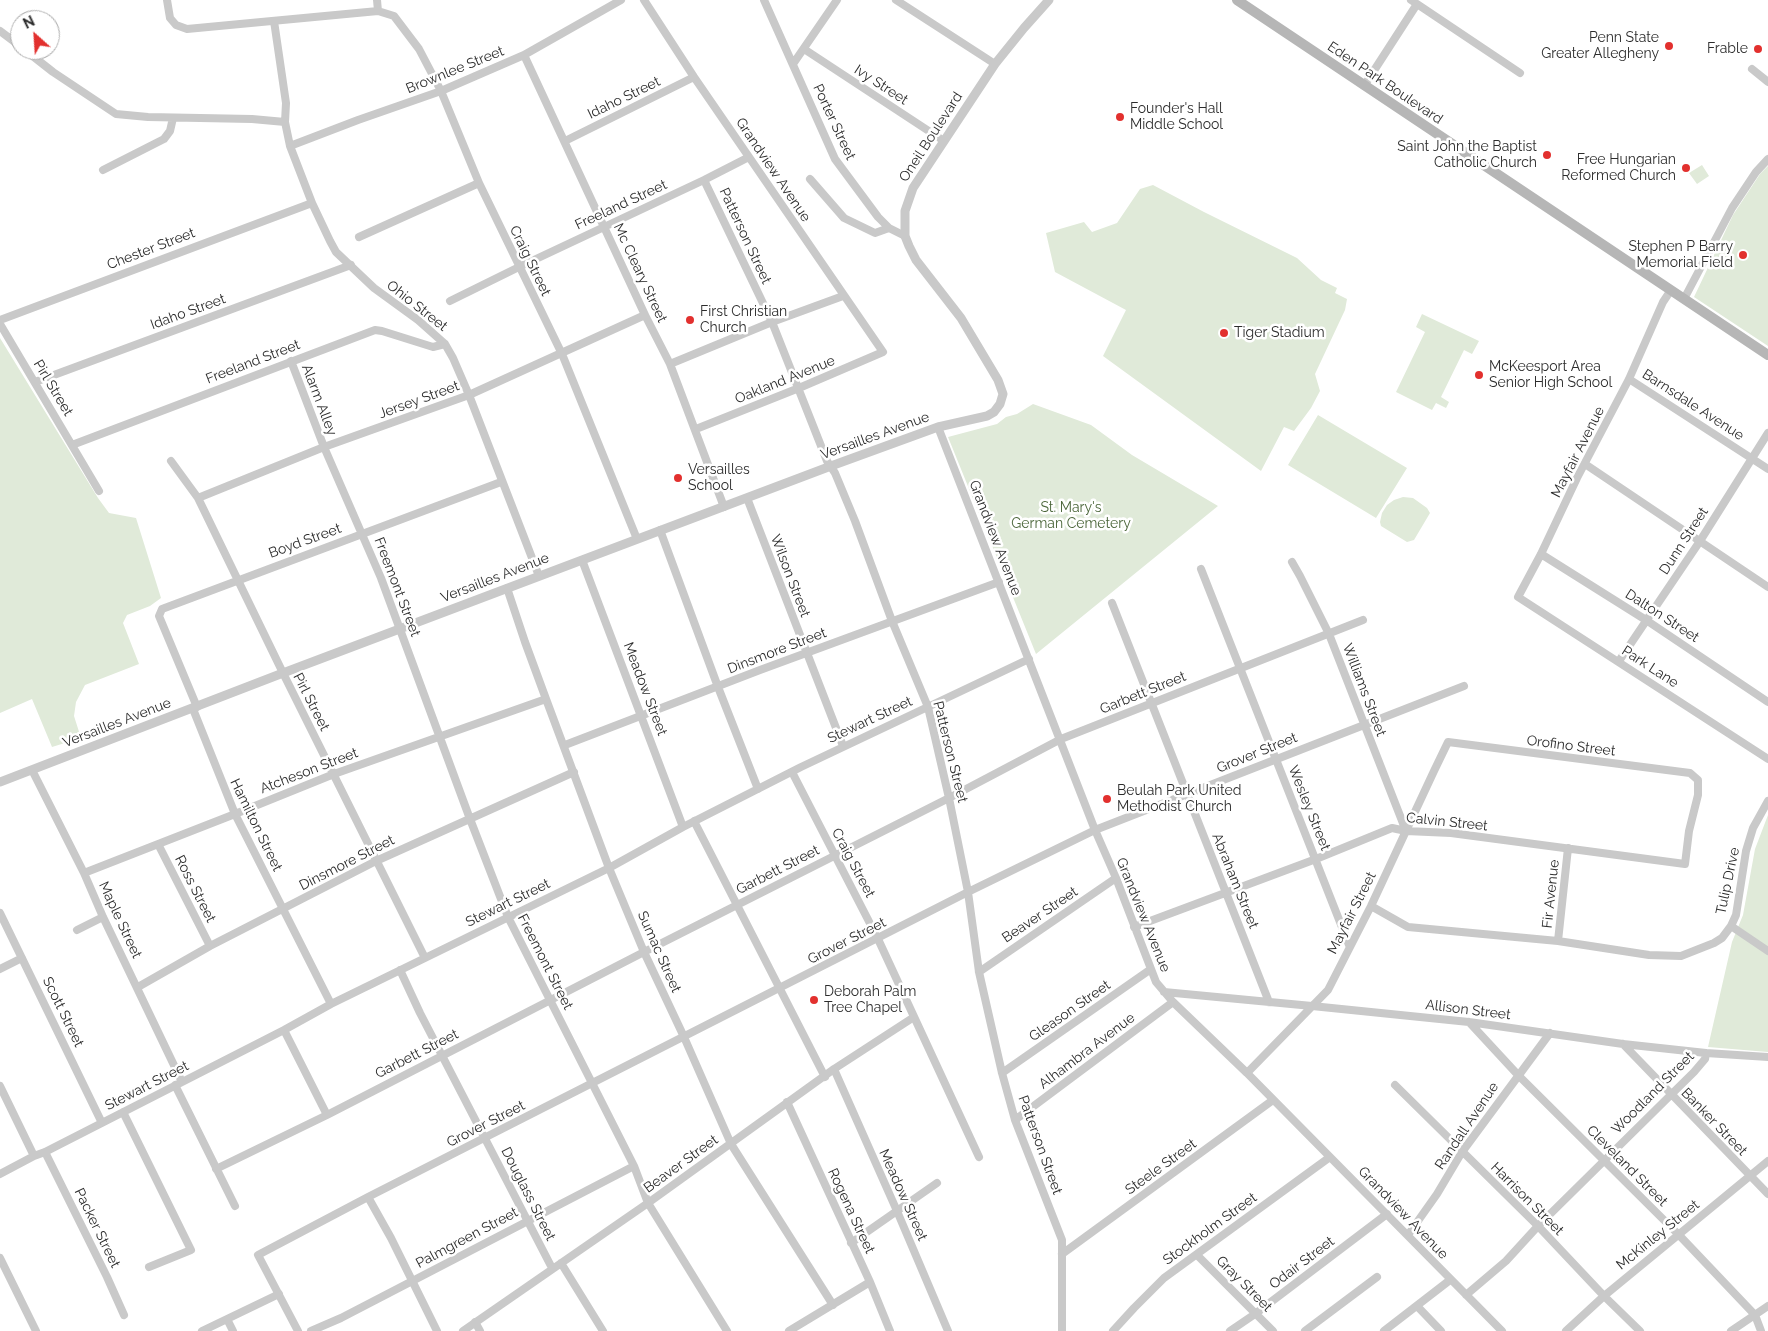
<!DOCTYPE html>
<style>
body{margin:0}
#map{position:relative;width:1768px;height:1331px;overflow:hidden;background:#fff;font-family:Raleway,sans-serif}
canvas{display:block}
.north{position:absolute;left:10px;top:10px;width:50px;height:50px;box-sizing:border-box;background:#fff;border:1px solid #ababab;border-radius:50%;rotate:334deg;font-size:14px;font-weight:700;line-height:20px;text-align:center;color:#2c2c2c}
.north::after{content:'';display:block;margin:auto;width:18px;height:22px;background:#e2302e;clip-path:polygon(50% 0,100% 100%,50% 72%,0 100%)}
</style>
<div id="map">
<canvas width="1768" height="1331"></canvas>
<div class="north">N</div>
</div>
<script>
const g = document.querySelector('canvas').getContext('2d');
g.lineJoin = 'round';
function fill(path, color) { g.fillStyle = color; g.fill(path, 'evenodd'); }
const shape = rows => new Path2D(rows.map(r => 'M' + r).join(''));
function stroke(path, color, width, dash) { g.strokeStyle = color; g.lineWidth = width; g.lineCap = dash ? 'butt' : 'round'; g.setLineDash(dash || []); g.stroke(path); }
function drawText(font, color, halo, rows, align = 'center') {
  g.font = font + ' Raleway,sans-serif'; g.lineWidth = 5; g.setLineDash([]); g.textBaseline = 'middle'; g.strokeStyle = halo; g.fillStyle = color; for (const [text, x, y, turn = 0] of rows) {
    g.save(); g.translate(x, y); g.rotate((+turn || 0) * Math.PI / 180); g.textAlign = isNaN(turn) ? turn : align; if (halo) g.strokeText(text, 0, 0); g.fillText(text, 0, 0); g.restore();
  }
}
const green = shape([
 [1702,165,1709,176,1697,184,1689,173],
 [1768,166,1768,346,1694,297,1733,215,1760,174],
 [1153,185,1204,212,1297,258,1321,280,1337,288,1335,293,1347,299,1345,310,1315,374,1320,391,1311,408,1294,431,1284,427,1261,471,1103,356,1126,310,1055,272,1046,233,1084,222,1092,232,1117,223,1140,189],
 [1422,314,1479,341,1472,354,1464,350,1441,397,1449,402,1446,408,1436,403,1432,410,1396,392,1425,332,1416,327],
 [0,338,98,498,109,513,136,518,161,598,150,606,127,615,123,623,139,664,85,685,76,702,74,716,81,738,52,747,32,699,0,713],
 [1033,404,1091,425,1132,455,1218,506,1036,654,948,437,997,424,1006,417,1017,414],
 [1318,415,1407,468,1376,518,1288,465],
 [1403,497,1413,498,1427,508,1430,513,1414,540,1407,542,1381,526,1380,522,1382,513,1387,505,1394,500],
 [1768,815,1768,1052,1708,1047,1732,942,1743,915,1755,849]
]);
const minor = shape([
 [167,0,170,18,176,25,187,29,378,11,394,16,419,49,441,91,479,183,562,354,637,539],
 [377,0,378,11],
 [644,0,694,77,883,352,799,388,696,429],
 [764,0,835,159,878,217,889,228,905,236],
 [896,0,995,64],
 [1411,0,1520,73],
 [274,21,286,103,285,122,290,146,312,203,330,241,336,252,374,288,418,320,445,344,453,358,469,395,539,576],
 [0,31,20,46],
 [804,49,944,141],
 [25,50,53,72,116,114,148,117,252,119,285,122],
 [524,55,645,315,670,364,724,507],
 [793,64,837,0],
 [1752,69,1768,82],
 [1364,86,1417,4],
 [565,141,694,77],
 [290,146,358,120,441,91,524,55,621,0],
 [103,170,164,139,170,131,173,118],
 [810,179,844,218,875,233,889,228],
 [704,180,772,322,827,461,835,473,855,521,892,621,928,707,949,798,968,892,979,972,1002,1073,1015,1120,1062,1240,1062,1331],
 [359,237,479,183],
 [1671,290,1663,302,1629,379,1577,478,1541,554,1518,597,1768,759],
 [1684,299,1732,208,1756,172,1768,159],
 [450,301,519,267,704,180,749,157],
 [0,320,312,203],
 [0,324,99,491],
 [291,361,324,447,381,578,470,819,508,917,634,1166,648,1203,727,1331],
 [670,364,772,322,843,296],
 [1629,379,1768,469],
 [35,382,351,265],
 [938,427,1095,830,1116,878,1156,982,1173,1002,1247,1073,1502,1331],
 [72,445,375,330,382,331,433,347,445,344],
 [171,461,198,498,283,673,425,958],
 [1585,464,1768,587],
 [198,498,324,447,469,395,645,315],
 [747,498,843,746],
 [660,530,718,687,758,789],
 [1541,554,1646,620,1768,702],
 [582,560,683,827],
 [1292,562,1300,576,1329,634,1406,831],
 [1201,569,1349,945],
 [507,588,525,642,546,699,609,868,644,952,684,1037,731,1144,833,1305],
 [1112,603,1269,1002],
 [1619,661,1700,541,1768,433],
 [197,707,159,616,162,609,501,482],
 [193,709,235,814,331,1004],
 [565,745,760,670,999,582],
 [32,770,84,873,103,917,182,1082],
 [792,772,878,939,979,1157],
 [694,821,825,1077],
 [158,844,210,946],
 [84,873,235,814,334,774,546,699],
 [1371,906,1408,927,1558,941,1649,955,1681,956,1714,943,1722,938,1731,926,1736,915,1746,851,1753,828,1768,801],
 [0,913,102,1123],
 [1731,926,1768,951],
 [1134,927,1316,859,1392,828,1406,831,1451,833,1685,864,1689,831,1698,795,1698,780,1690,773,1448,742,1434,771,1371,906,1328,990,1247,1073],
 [77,930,103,917],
 [1558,941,1568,848],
 [0,969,22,958],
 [400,970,420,1013,552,1268],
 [979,972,1116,878],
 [138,987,210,946,376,861,574,772],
 [1164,992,1312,1006,1469,1022,1623,1044,1706,1053,1768,1057],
 [1469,1022,1518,1075,1679,1235,1755,1315,1761,1331],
 [284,1030,327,1115],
 [1623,1044,1768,1194],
 [834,1069,897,1211,948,1331],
 [1002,1073,1151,969],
 [175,1085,235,1206],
 [1395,1085,1538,1226,1604,1296,1640,1331],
 [0,1086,34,1156],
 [787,1102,870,1282,890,1331],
 [123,1112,191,1250,149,1267],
 [1015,1120,1173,1002],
 [45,1152,107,1277,124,1315],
 [216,1169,327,1115,644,952,949,798,1061,739,1363,620],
 [0,1174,34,1156,45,1152,284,1030,331,1004,609,868,683,827,801,767,1029,659],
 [368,1197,391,1238,437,1331],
 [1408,1235,1437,1194,1462,1152,1550,1033],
 [851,1243,937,1183],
 [1062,1254,1273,1100],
 [1197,1255,1273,1331],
 [0,1258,36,1331],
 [561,1263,603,1331],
 [1466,1295,1506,1261,1538,1226,1694,1072,1705,1059,1706,1053],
 [1417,1306,1441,1331],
 [227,1319,233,1331],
 [475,1322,480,1331],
 [202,1331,279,1294],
 [298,1331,258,1255,368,1197,968,892,1095,830,1464,686],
 [311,1331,341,1318,634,1166],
 [463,1331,648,1203,834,1069,914,1017],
 [789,1331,870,1282],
 [1113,1331,1134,1308,1164,1278,1330,1157],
 [1230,1331,1255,1314,1387,1214],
 [1305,1331,1377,1277],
 [1384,1331,1450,1280],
 [1566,1331,1604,1296,1768,1161],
 [1731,1331,1768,1306]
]);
const tertiary = shape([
 [0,782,283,673,831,466,938,427,987,416,994,412,1000,404,1003,394,998,380,961,318,916,260,909,246,905,236,905,211,913,188,995,64,1024,28,1049,0]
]);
const secondary = shape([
 [1237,0,1768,355]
]);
const markers = [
 [1669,46,5,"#e2302e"],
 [1758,49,5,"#e2302e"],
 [1120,117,5,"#e2302e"],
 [1547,155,5,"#e2302e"],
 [1686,168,5,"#e2302e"],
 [1743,255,5,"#e2302e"],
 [690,320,5,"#e2302e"],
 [1224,333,5,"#e2302e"],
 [1479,375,5,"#e2302e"],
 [678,478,5,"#e2302e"],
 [1107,799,5,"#e2302e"],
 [814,1000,5,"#e2302e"]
];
const poiNames = [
 ["Penn State",1659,38,"right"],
 ["Greater Allegheny",1659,54,"right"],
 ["Frable",1748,49,"right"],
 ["Founder's Hall",1130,109],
 ["Middle School",1130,125],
 ["Saint John the Baptist",1537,147,"right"],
 ["Catholic Church",1537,163,"right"],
 ["Free Hungarian",1676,160,"right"],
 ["Reformed Church",1676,176,"right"],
 ["Stephen P Barry",1733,247,"right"],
 ["Memorial Field",1733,263,"right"],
 ["First Christian",700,312],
 ["Church",700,328],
 ["Tiger Stadium",1234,333],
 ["McKeesport Area",1489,367],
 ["Senior High School",1489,383],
 ["Versailles",688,470],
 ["School",688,486],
 ["Beulah Park United",1117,791],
 ["Methodist Church",1117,807],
 ["Deborah Palm",824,992],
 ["Tree Chapel",824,1008]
];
const streetNames = [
 ["Brownlee Street",455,70,-22],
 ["Eden Park Boulevard",1385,83,34],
 ["Ivy Street",881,85,33],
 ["Idaho Street",624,98,-26],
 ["Porter Street",834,122,65],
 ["Oneil Boulevard",931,137,-57],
 ["Grandview Avenue",773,170,56],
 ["Freeland Street",621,205,-25],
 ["Patterson Street",745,236,65],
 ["Chester Street",151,249,-21],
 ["Craig Street",530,261,64],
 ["Mc Cleary Street",640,273,65],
 ["Ohio Street",417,306,38],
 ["Idaho Street",188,312,-20],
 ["Freeland Street",253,362,-21],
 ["Oakland Avenue",785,380,-22],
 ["Pirl Street",53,388,59],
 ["Alarm Alley",319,400,69],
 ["Jersey Street",419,400,-20],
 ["Barnsdale Avenue",1693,405,33],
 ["Versailles Avenue",875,436,-20],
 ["Mayfair Avenue",1578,452,-63],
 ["Grandview Avenue",995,538,69],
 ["Boyd Street",305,541,-20],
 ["Dunn Street",1684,541,-57],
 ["Wilson Street",790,576,69],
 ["Versailles Avenue",495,578,-21],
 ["Freemont Street",397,587,69],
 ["Dalton Street",1662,616,33],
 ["Dinsmore Street",777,651,-21],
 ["Park Lane",1650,667,33],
 ["Meadow Street",645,689,69],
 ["Williams Street",1364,690,69],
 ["Garbett Street",1143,693,-22],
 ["Pirl Street",311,702,63],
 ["Stewart Street",870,720,-25],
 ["Versailles Avenue",117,723,-21],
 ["Orofino Street",1571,746,7],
 ["Patterson Street",950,752,76],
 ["Grover Street",1257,753,-22],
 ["Atcheson Street",309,771,-21],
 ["Wesley Street",1309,808,68],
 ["Calvin Street",1447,822,6],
 ["Hamilton Street",256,825,64],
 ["Dinsmore Street",347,863,-27],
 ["Craig Street",853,863,62],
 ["Garbett Street",778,870,-27],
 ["Abraham Street",1235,881,68],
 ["Tulip Drive",1728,881,-78],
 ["Ross Street",195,889,63],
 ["Fir Avenue",1551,894,-84],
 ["Stewart Street",508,903,-26],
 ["Mayfair Street",1352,913,-63],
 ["Beaver Street",1040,915,-34],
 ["Grandview Avenue",1143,915,68],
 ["Maple Street",120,920,65],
 ["Grover Street",847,941,-27],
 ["Sumac Street",659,952,66],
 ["Freemont Street",545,962,63],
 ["Allison Street",1468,1010,7],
 ["Gleason Street",1070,1011,-35],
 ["Scott Street",63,1012,64],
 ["Alhambra Avenue",1087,1051,-37],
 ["Garbett Street",417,1054,-27],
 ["Stewart Street",147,1086,-27],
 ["Woodland Street",1653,1093,-45],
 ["Banker Street",1714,1122,46],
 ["Grover Street",486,1124,-27],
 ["Randall Avenue",1467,1126,-56],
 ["Patterson Street",1040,1145,70],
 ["Beaver Street",681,1164,-36],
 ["Cleveland Street",1627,1166,45],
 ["Steele Street",1161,1167,-36],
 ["Douglass Street",528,1194,63],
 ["Meadow Street",903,1195,66],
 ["Harrison Street",1527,1199,45],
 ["Rogena Street",851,1211,65],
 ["Grandview Avenue",1403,1213,46],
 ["Packer Street",97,1228,64],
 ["Stockholm Street",1210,1229,-36],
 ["McKinley Street",1658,1235,-39],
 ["Palmgreen Street",467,1238,-28],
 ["Odair Street",1302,1263,-37],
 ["Gray Street",1244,1284,45]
];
const parkNames = [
 ["St. Mary's",1071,508],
 ["German Cemetery",1071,524]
];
fill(green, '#e0ead9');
stroke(minor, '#c9c9c9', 8);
stroke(tertiary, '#c9c9c9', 9);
stroke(secondary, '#b6b6b6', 10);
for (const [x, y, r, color] of markers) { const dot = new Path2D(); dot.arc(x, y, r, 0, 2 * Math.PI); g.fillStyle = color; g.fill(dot); stroke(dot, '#fff', 2); }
drawText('14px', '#2c2c2c', '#fff', poiNames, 'left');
drawText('14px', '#2c2c2c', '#fff', streetNames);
drawText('14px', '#4b663a', '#fff', parkNames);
</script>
